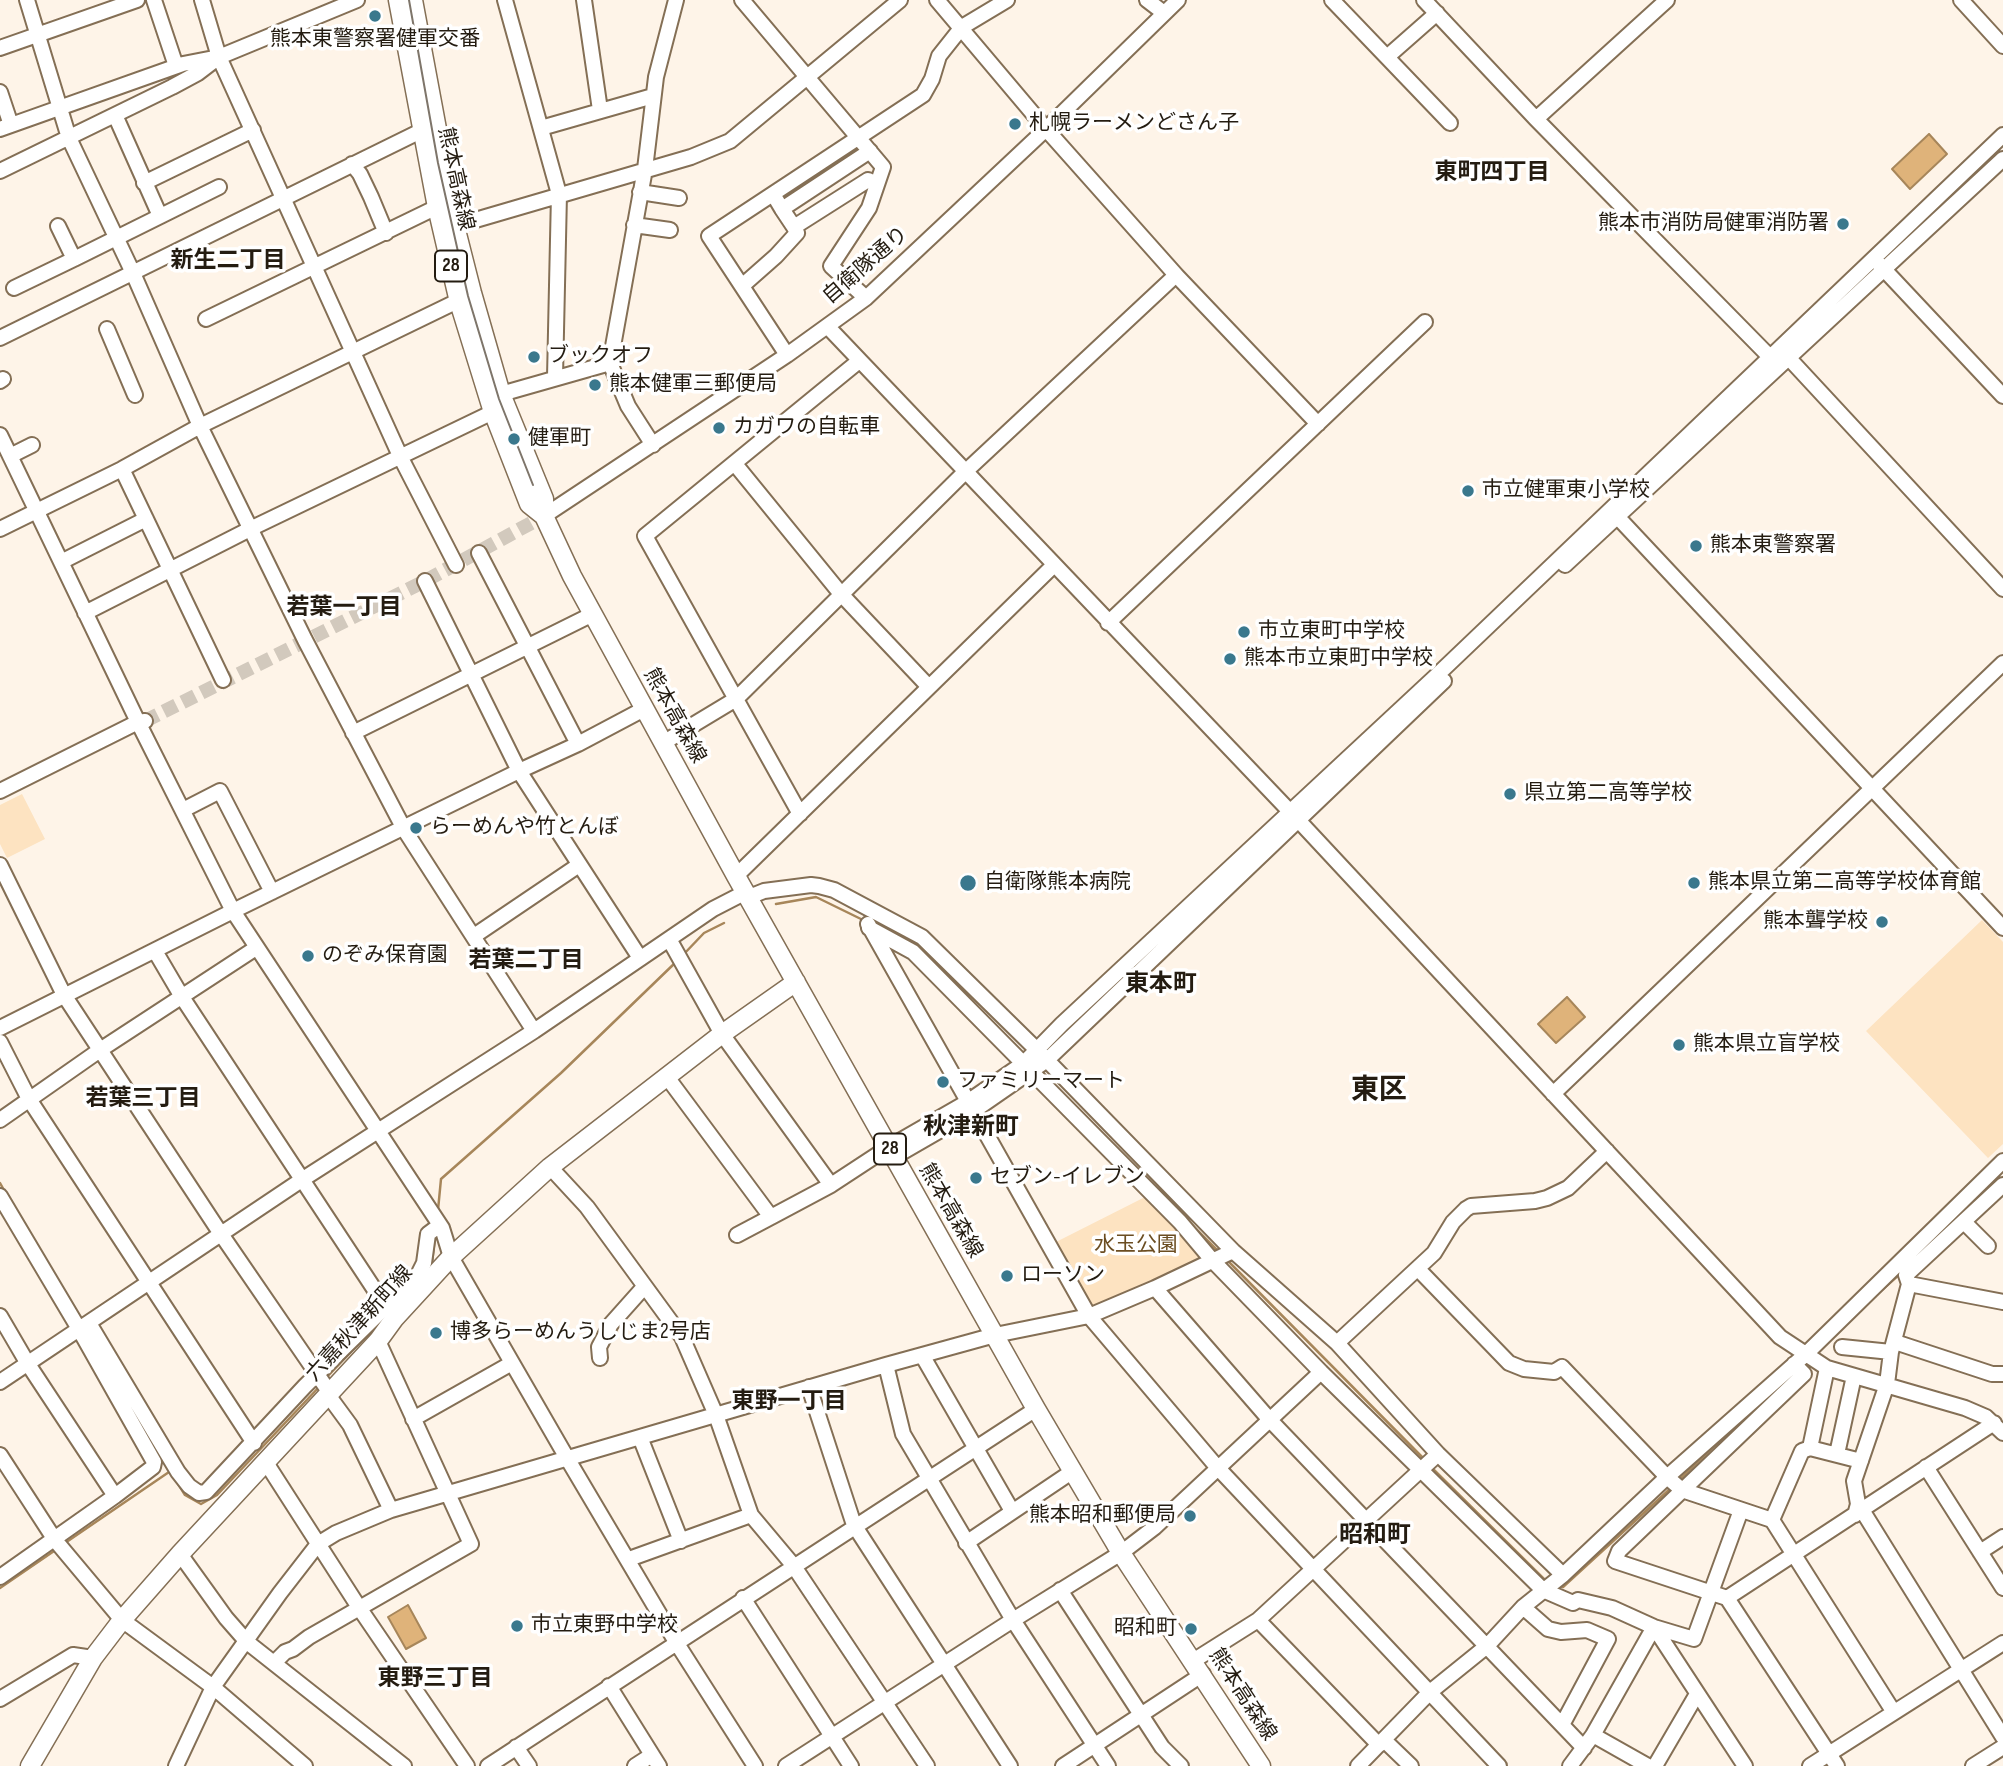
<!DOCTYPE html>
<meta charset="utf-8">
<style>
body{margin:0}
canvas{display:block;background:#fef4e8}
</style>
<canvas width="2003" height="1766"></canvas>
<script>
const g = document.querySelector('canvas').getContext('2d');
g.lineJoin = 'round';
function fill(path, color) { g.fillStyle = color; g.fill(path, 'evenodd'); }
const shape = rows => new Path2D(rows.map(r => 'M' + r).join(''));
function stroke(path, color, width, dash) { g.strokeStyle = color; g.lineWidth = width; g.lineCap = dash ? 'butt' : 'round'; g.setLineDash(dash || []); g.stroke(path); }
function drawText(font, color, halo, rows, align = 'center') {
  g.font = font + ' "Sofia Sans Condensed","Noto Sans JP",sans-serif'; g.lineWidth = 7; g.setLineDash([]); g.textBaseline = 'middle'; g.strokeStyle = halo; g.fillStyle = color; for (const [text, x, y, turn = 0] of rows) {
    g.save(); g.translate(x, y); g.rotate((+turn || 0) * Math.PI / 180); g.textAlign = isNaN(turn) ? turn : align; if (halo) g.strokeText(text, 0, 0); g.fillText(text, 0, 0); g.restore();
  }
}
const green = shape([
 [22,794,45,839,7,858,0,844,0,805],
 [1982,920,2003,942,2003,1144,1988,1158,1866,1031],
 [1147,1196,1204,1255,1201,1260,1151,1284,1093,1308,1056,1248,1056,1242]
]);
const water = shape([
 [1929,134,1947,154,1910,189,1892,169,1929,134],
 [1567,997,1585,1017,1556,1043,1538,1024,1567,997],
 [408,1605,426,1638,406,1649,388,1617,408,1605]
]);
const stream = shape([
 [776,904,816,897,865,921],
 [894,934,914,943,918,947],
 [683,955,704,933,724,923],
 [0,1183,5,1192],
 [438,1210,441,1179,561,1073,676,962],
 [1188,1221,1218,1251],
 [1228,1261,1425,1460],
 [429,1268,432,1263,435,1237],
 [1874,1297,1901,1273],
 [326,1378,370,1332],
 [132,1409,185,1495,201,1504,217,1495,320,1386],
 [1432,1468,1546,1581],
 [1678,1481,1741,1420],
 [65,1543,169,1472],
 [1559,1586,1563,1587,1671,1488],
 [0,1588,57,1549]
]);
const minorTunnel = shape([
 [145,721,425,581,544,516]
]);
const minor = shape([
 [27,0,69,138,133,273,200,426,305,640,404,829,534,1031],
 [154,0,176,66],
 [202,0,219,57,401,458,456,565],
 [505,0,559,194,555,377],
 [584,0,600,110],
 [742,0,883,167,869,208,831,266,866,298],
 [937,0,1046,129,1176,275],
 [1147,0,1164,13],
 [1332,0,1450,123],
 [1424,0,1536,119,1770,357],
 [1961,0,2003,46],
 [0,48,137,0],
 [1387,57,1437,13],
 [0,92,11,125],
 [115,115,160,216],
 [1536,119,1667,0],
 [541,128,653,96],
 [0,129,183,64,219,57,357,0],
 [352,164,360,174,371,197,386,233],
 [0,171,172,87,198,73,215,60],
 [144,183,253,130],
 [640,192,679,198],
 [773,194,782,209,870,151],
 [782,209,794,227,868,180,877,184],
 [634,225,670,230],
 [58,226,74,259,219,187],
 [448,228,691,157,730,141,900,0],
 [1879,264,2003,396],
 [742,286,776,256,797,233,794,227],
 [14,288,74,259],
 [206,319,437,207],
 [828,327,1299,821,1780,1337,1827,1368,1965,1408,1986,1417,2003,1433],
 [107,329,135,395],
 [0,338,429,127],
 [1785,354,2003,589],
 [787,355,709,236,923,95,932,79,939,56,962,27,1007,0],
 [0,381,3,379],
 [0,435,138,722,233,911,442,1228,451,1257,567,1458,676,1642,755,1766],
 [653,445,628,406,610,363,645,169,656,77,676,0],
 [10,456,32,445],
 [735,464,841,594,929,687],
 [122,469,223,680],
 [1611,510,2003,928],
 [544,516,787,355,866,298,1046,129,1178,0],
 [0,529,122,469,200,426,468,296],
 [479,553,578,744],
 [61,562,146,519],
 [1565,565,2003,159],
 [425,581,519,771,640,958],
 [85,613,252,528,493,412,501,394,610,363],
 [1108,623,1425,322],
 [353,733,593,614],
 [663,743,736,699,965,472,1176,275,1318,424],
 [0,791,138,722,145,721],
 [183,810,220,791,272,892],
 [800,814,645,536,859,361],
 [0,865,64,995,221,1234,330,1393],
 [736,876,1054,565],
 [749,897,764,891,811,885,819,886,834,890,922,937,1037,1050,1233,1251,1337,1343,1438,1454,1563,1575],
 [868,924,1089,1316,1217,1467,1499,1766],
 [869,928,913,952,1180,1222,1212,1260,1321,1372,1543,1590,1573,1603,1578,1600,1612,1608,1654,1627,1694,1639,1741,1510],
 [474,936,579,865],
 [669,939,722,1034,831,1185],
 [155,951,182,997,386,1307],
 [0,1028,233,911,519,771,578,744,644,709],
 [0,1042,29,1099,254,1443],
 [667,1077,771,1217,831,1185,889,1147,969,1101,1024,1063,1062,1024,1435,677,2003,135],
 [1553,1094,2003,663],
 [0,1120,100,1050,256,948],
 [894,1157,972,1112,1047,1060,1444,681],
 [550,1167,587,1207,682,1337,716,1415,751,1515,793,1565,927,1766],
 [0,1196,79,1329,154,1462,153,1467,115,1496,0,1577],
 [1964,1222,1988,1246],
 [737,1235,771,1217],
 [1418,1269,1509,1363,1524,1369,1554,1372,1562,1367,1667,1477,1682,1490,1772,1520,1893,1711],
 [1909,1284,2003,1302],
 [1155,1288,1269,1419,1584,1748],
 [0,1316,28,1364,115,1496],
 [89,1323,178,1472,189,1486,199,1493,206,1492,305,1386,418,1275,424,1263,428,1234,440,1225],
 [1895,1342,1992,1374,2003,1374],
 [1337,1343,1434,1253,1453,1222,1466,1209,1471,1206,1535,1201,1547,1198,1568,1188,1607,1151],
 [1842,1347,1891,1352],
 [922,1355,1012,1511],
 [600,1358,599,1347,611,1324,644,1287],
 [1794,1364,1804,1374,1619,1551,1615,1561,1727,1598,1837,1766],
 [886,1365,903,1434,1013,1620,1108,1766],
 [1827,1368,1810,1448,1861,1461],
 [0,1382,303,1179,534,1031,713,909,746,892],
 [809,1387,854,1525,1010,1766],
 [328,1395,350,1425,391,1510],
 [413,1419,512,1363],
 [640,1437,681,1541],
 [1837,1454,1854,1376],
 [0,1455,55,1540,122,1620,213,1687,305,1766],
 [265,1461,360,1609,467,1766],
 [1926,1467,2003,1588],
 [1862,1510,2003,1737],
 [1855,1515,1858,1504,1854,1481,1887,1384,1891,1352,1909,1284,1906,1275,2003,1185],
 [1772,1520,1802,1451,1810,1448],
 [966,1543,1073,1471],
 [1980,1552,2003,1537],
 [180,1554,226,1618,247,1642,404,1766],
 [629,1559,751,1515],
 [1060,1590,1162,1747,1181,1766],
 [743,1598,851,1766],
 [1727,1598,1994,1423],
 [1523,1607,1548,1629,1561,1632,1587,1630,1608,1639,1562,1725],
 [1258,1620,1379,1745],
 [1193,1661,1258,1620,1438,1454],
 [274,1663,285,1652,293,1649,309,1637,471,1544,378,1341],
 [609,1686,659,1766],
 [0,1699,73,1655,93,1658],
 [1593,1735,1648,1766],
 [1384,1740,1411,1766],
 [516,1747,529,1766],
 [176,1766,213,1687,280,1593,318,1544,336,1533,391,1510,886,1365,995,1335,1089,1316,1155,1288,1233,1251],
 [488,1766,1036,1409],
 [635,1766,652,1755],
 [786,1766,1013,1620,1121,1553,1155,1527,1321,1372],
 [1063,1766,1203,1674],
 [1358,1766,1430,1692,1487,1646,1523,1607,1563,1575,1667,1477,1806,1354,2003,1161],
 [1570,1766,1593,1735,1654,1627,1745,1766],
 [1655,1766,1697,1694],
 [1810,1766,2003,1643],
 [1973,1766,2003,1747]
]);
const major = shape([
 [398,0,437,207,459,302,493,412,529,504,544,516],
 [413,0,455,226,472,293,501,394,544,499,544,516,572,576,736,876,1036,1409,1121,1553,1261,1766],
 [30,1766,93,1658,122,1620,180,1554,378,1341,394,1319,451,1257,550,1167,722,1034,796,982]
]);
const tram = shape([
 [409,0,438,163,468,296,499,399,533,485]
]);
const markers = [
 [375,16,7,"#3a788d"],
 [1015,124,7,"#3a788d"],
 [1843,224,7,"#3a788d"],
 [534,357,7,"#3a788d"],
 [595,385,7,"#3a788d"],
 [719,428,7,"#3a788d"],
 [514,439,7,"#3a788d"],
 [1468,491,7,"#3a788d"],
 [1696,546,7,"#3a788d"],
 [1244,632,7,"#3a788d"],
 [1230,659,7,"#3a788d"],
 [1510,794,7,"#3a788d"],
 [416,828,7,"#3a788d"],
 [968,883,9,"#3a788d"],
 [1694,883,7,"#3a788d"],
 [1882,922,7,"#3a788d"],
 [308,956,7,"#3a788d"],
 [1679,1045,7,"#3a788d"],
 [943,1082,7,"#3a788d"],
 [976,1178,7,"#3a788d"],
 [1007,1276,7,"#3a788d"],
 [436,1333,7,"#3a788d"],
 [1190,1516,7,"#3a788d"],
 [517,1626,7,"#3a788d"],
 [1191,1629,7,"#3a788d"]
];
const shields = [
 [451,266,32],
 [890,1149,32]
];
const shieldNames = [
 ["28",451,266],
 ["28",890,1149]
];
const poiNames = [
 ["熊本東警察署健軍交番",375,40,"center"],
 ["札幌ラーメンどさん子",1029,124],
 ["熊本市消防局健軍消防署",1829,224,"right"],
 ["ブックオフ",548,357],
 ["熊本健軍三郵便局",609,385],
 ["カガワの自転車",733,428],
 ["健軍町",528,439],
 ["市立健軍東小学校",1482,491],
 ["熊本東警察署",1710,546],
 ["市立東町中学校",1258,632],
 ["熊本市立東町中学校",1244,659],
 ["県立第二高等学校",1524,794],
 ["らーめんや竹とんぼ",430,828],
 ["自衛隊熊本病院",984,883],
 ["熊本県立第二高等学校体育館",1708,883],
 ["熊本聾学校",1868,922,"right"],
 ["のぞみ保育園",322,956],
 ["熊本県立盲学校",1693,1045],
 ["ファミリーマート",957,1082],
 ["セブン-イレブン",990,1178],
 ["ローソン",1021,1276],
 ["博多らーめんうしじま2号店",450,1333],
 ["熊本昭和郵便局",1176,1516,"right"],
 ["市立東野中学校",531,1626],
 ["昭和町",1177,1629,"right"]
];
const streetNames = [
 ["熊本高森線",455,179,78],
 ["自衛隊通り",866,266,-41],
 ["熊本高森線",674,716,61],
 ["熊本高森線",950,1211,60],
 ["六嘉秋津新町線",360,1324,-48],
 ["熊本高森線",1242,1695,57]
];
const parkNames = [
 ["水玉公園",1136,1246]
];
const neighbourhoodNames = [
 ["東町四丁目",1492,173],
 ["新生二丁目",228,261],
 ["若葉一丁目",344,608],
 ["若葉二丁目",526,961],
 ["若葉三丁目",143,1099],
 ["東野一丁目",789,1402],
 ["東野三丁目",435,1679]
];
const quarterNames = [
 ["東本町",1161,985],
 ["秋津新町",971,1128],
 ["昭和町",1375,1536]
];
const districtNames = [
 ["東区",1379,1091]
];
fill(green, '#fde3c1');
fill(water, '#dfb37a');
stroke(water, '#a7865a', 2);
stroke(stream, '#a7865a', 2.5);
stroke(minorTunnel, '#d2c9bd', 14, [14, 7]);
stroke(minor, '#846f55', 18);
stroke(major, '#846f55', 21);
stroke(minor, '#fff', 14);
stroke(major, '#fff', 18);
stroke(tram, '#7e756a', 2);
for (const [x, y, r, color] of markers) { const dot = new Path2D(); dot.arc(x, y, r, 0, 2 * Math.PI); g.fillStyle = color; g.fill(dot); stroke(dot, '#fff', 2.5); }
for (const [x, y, w] of shields) { const box = new Path2D(); box.roundRect(x - w / 2, y - 15.5, w, 31, 5); g.fillStyle = '#fff'; g.fill(box); stroke(box, '#241c11', 2); }
drawText('bold 19px', '#241c11', null, shieldNames);
drawText('21px', '#241c11', '#fff', poiNames, 'left');
drawText('21px', '#241c11', '#fff', streetNames);
drawText('21px', '#6b4d21', '#fff', parkNames);
drawText('bold 23px', '#241c11', '#fff', neighbourhoodNames);
drawText('bold 24px', '#241c11', '#fff', quarterNames);
drawText('bold 28px', '#241c11', '#fff', districtNames);
</script>
